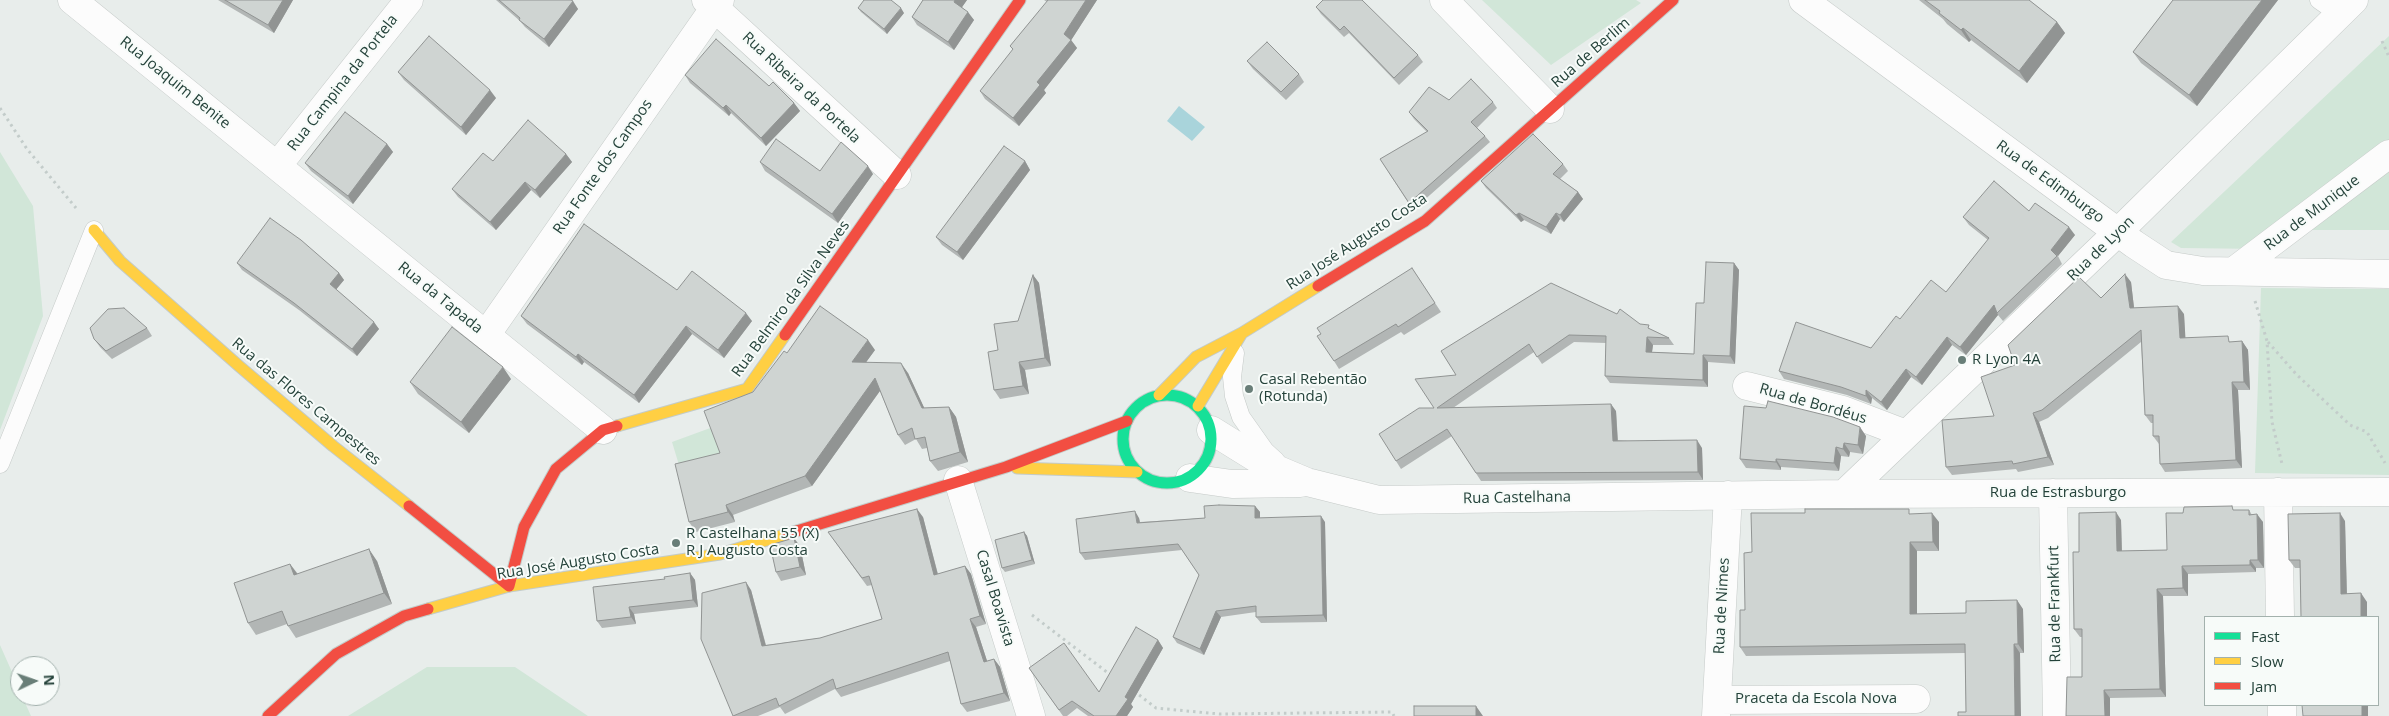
<!DOCTYPE html>
<meta charset="utf-8">
<style>
body{margin:0}
#map{position:relative;width:2389px;height:716px;overflow:hidden;background:#e8edeb;font-family:"Open Sans",sans-serif}
canvas{display:block}
.legend{position:absolute;left:2204px;top:616px;width:175px;height:90px;box-sizing:border-box;background:#f7fbf9;border:1px solid #a3b1ad;margin:0;padding:6px 9px;list-style:none;font-size:15px;color:#24423a}
.legend li{display:flex;align-items:center;gap:10px;height:25px}
.legend b{width:25px;border:1px solid #a3b1ad}
.north{position:absolute;left:10px;top:656px;width:50px;height:50px;box-sizing:border-box;background:#f7fbf9;border:1px solid #a3b1ad;border-radius:50%;rotate:87deg;font-size:14px;font-weight:700;line-height:20px;text-align:center;color:#24423a}
.north::after{content:'';display:block;margin:auto;width:18px;height:22px;background:#697e78;clip-path:polygon(50% 0,100% 100%,50% 72%,0 100%)}
</style>
<div id="map">
<canvas width="2389" height="716"></canvas>
<ul class="legend">
<li><b style="height:6px;background:#16e098"></b>Fast</li>
<li><b style="height:6px;background:#ffcf43"></b>Slow</li>
<li><b style="height:6px;background:#f24e42"></b>Jam</li>
</ul>
<div class="north">N</div>
</div>
<script>
const g = document.querySelector('canvas').getContext('2d');
g.lineJoin = 'round';
function fill(path, color) { g.fillStyle = color; g.fill(path, 'evenodd'); }
const shape = rows => new Path2D(rows.map(r => 'M' + r).join(''));
function stroke(path, color, width, dash) { g.strokeStyle = color; g.lineWidth = width; g.lineCap = dash ? 'butt' : 'round'; g.setLineDash(dash || []); g.stroke(path); }
function drawText(font, color, halo, rows, align = 'center') {
  g.font = font + ' "Open Sans",sans-serif'; g.lineWidth = 4; g.setLineDash([]); g.textBaseline = 'middle'; g.strokeStyle = halo; g.fillStyle = color; for (const [text, x, y, turn = 0] of rows) {
    g.save(); g.translate(x, y); g.rotate((+turn || 0) * Math.PI / 180); g.textAlign = isNaN(turn) ? turn : align; if (halo) g.strokeText(text, 0, 0); g.fillText(text, 0, 0); g.restore();
  }
}
const green = shape([
 [1482,0,1636,0,1641,3,1551,65],
 [2389,36,2389,230,2289,230,2264,249,2181,248,2171,242],
 [0,152,33,206,43,316,0,430],
 [2261,288,2389,289,2389,475,2255,473],
 [713,427,726,462,682,475,672,442],
 [0,645,20,690,20,696,22,696,31,716,0,716],
 [427,667,515,667,588,716,348,716]
]);
const water = shape([
 [1179,106,1205,127,1192,141,1167,121]
]);
const path = shape([
 [2382,41,2389,57],
 [0,108,27,149,76,208],
 [2255,301,2267,341,2272,422,2282,464],
 [2268,342,2296,374,2350,425,2367,432,2385,463],
 [1032,615,1112,676],
 [1134,691,1156,708,1219,714,1392,712,1394,716]
]);
const lane = shape([
 [2319,0,2339,14],
 [1235,353,1232,377,1234,396,1241,417,1265,451,1276,461],
 [0,464,94,230]
]);
const street = shape([
 [72,0,603,430],
 [706,0,897,175],
 [1444,0,1550,109],
 [1803,0,2134,244,2166,265,2203,271,2389,274],
 [277,166,409,0],
 [2234,271,2389,154],
 [486,335,720,0],
 [1747,386,1843,410,1906,434],
 [1211,430,1269,466,1307,482,1379,500,1844,494,2389,492],
 [1190,478,1232,484,1300,483],
 [958,480,1031,716],
 [2278,492,2280,617],
 [2053,493,2057,716],
 [1844,494,2118,232,2354,0],
 [1717,700,1916,699],
 [2282,705,2282,716],
 [1716,716,1728,495]
]);
const fast = shape([
 '1123 439a44 44 0 1 1 88 0a44 44 0 1 1-88 0Z'
]);
const slow = shape([
 [94,230,120,261,239,366,333,446,409,506],
 [1159,395,1196,357,1242,333,1318,286],
 [1198,406,1242,333],
 [617,426,747,389,785,335],
 [1017,468,1137,472],
 [428,609,509,586,720,554,787,534]
]);
const jam = shape([
 [1318,286,1425,221,1673,0],
 [785,335,1020,0],
 [409,506,509,586,524,527,556,469,603,430,617,426],
 [787,534,1006,467,1127,421],
 [268,716,336,654,404,616,428,609]
]);
const wall = shape([
 [218,0,293,0,274,33],
 [496,0,571,0,578,9,549,47,525,27,520,21],
 [923,0,967,0,962,7,974,20,954,50,917,25,912,17],
 [1044,0,1097,0,1071,40,1077,48,1044,90,1046,93,1019,126,985,99,980,91,1013,50,1010,46,1047,2],
 [1919,0,2029,0,2057,22,2065,33,2027,83,1971,40,1969,42,1947,24,1943,19],
 [2173,0,2278,0,2197,106,2141,63,2133,52],
 [1316,7,1418,55,1423,62,1399,85,1349,33,1344,37,1321,14],
 [858,8,904,13,887,34,861,12],
 [1247,61,1299,74,1304,82,1286,100,1253,69],
 [398,72,496,98,466,135,404,80],
 [685,75,769,86,794,103,800,111,766,146,731,113,729,116,690,83],
 [1449,100,1493,102,1497,108,1477,128,1485,136,1490,142,1413,210,1380,159,1427,132,1414,119,1409,112],
 [387,144,393,152,353,204,311,171,305,163],
 [566,154,572,162,540,198,531,190,496,230,458,197,452,189,493,161],
 [1025,161,1030,170,963,260,942,245,936,237],
 [760,162,820,171,873,174,838,223,765,171],
 [1563,164,1568,171,1560,179,1578,192,1583,199,1564,222,1560,219,1551,234,1524,220,1521,222,1486,188,1481,181],
 [2029,211,2075,235,2058,256,2062,264,2003,321,1998,315,1966,355,1952,345,1922,385,1911,377,1887,410,1872,398,1871,404,1847,395,1784,379,1779,371,1871,348,1900,319,1946,292,1988,240,1969,225,1963,217],
 [237,263,339,273,344,280,336,289,379,329,357,356,299,310,242,270],
 [1734,263,1739,270,1735,364,1708,362,1708,387,1610,383,1605,376,1606,343,1574,342,1542,364,1534,352,1453,408,1616,411,1618,440,1702,448,1703,480,1481,481,1452,436,1401,469,1396,461,1456,375,1441,351,1617,314,1640,324,1669,338,1674,345,1653,345,1652,352,1694,354,1704,303],
 [1412,268,1441,312,1404,335,1401,332,1339,369,1334,361],
 [1033,275,1039,283,1051,366,1025,370,1029,394,1000,399,994,390,998,350,1018,321],
 [2131,282,2134,308,2184,314,2185,338,2232,342,2242,341,2248,350,2250,390,2238,390,2242,468,2165,472,2160,464,2159,444,2153,436,2153,423,2151,423,2145,415,2141,342,2048,418,2039,422,2054,465,2018,472,2016,469,1952,475,1946,467,1994,416,2015,365,2101,298],
 [677,290,752,321,724,358,692,334,639,403,584,362,582,365,527,324,521,316],
 [147,328,152,336,112,359,100,347,94,339],
 [875,350,866,362,908,373,924,408,949,407,956,417,968,462,938,471,930,461,927,448,922,449,916,439,905,445,898,435,880,391,812,486,733,515,735,522,696,532,689,522,720,453,753,392,787,353],
 [511,379,469,433,418,394,410,382],
 [1866,436,1863,454,1850,452,1849,457,1841,456,1839,471,1781,467,1781,470,1746,468,1740,459],
 [1255,506,1260,512,1260,518,1325,522,1327,622,1261,623,1256,617,1256,612,1221,617,1204,655,1177,643,1173,637,1199,575,1182,550,1085,560,1080,553,1139,518,1140,522,1205,518],
 [2236,510,2249,510,2252,515,2263,522,2264,568,2256,568,2256,572,2188,574,2188,596,2163,596,2166,697,2110,698,2110,716,2066,716,2082,677,2082,637,2080,637,2074,629,2079,552,2121,520,2122,551,2167,550],
 [1913,514,1939,522,1939,551,1917,551,1917,614,1966,613,2023,609,2024,653,2020,653,1966,712,1965,653,1746,656,1740,647,1752,552],
 [923,517,938,574,965,566,971,574,986,624,976,627,987,661,994,659,1000,667,1010,701,967,712,961,704,950,661,841,697,835,689,785,714,780,707,758,716,733,716,751,590,766,645,820,638,882,619,872,585,867,586,828,532],
 [2345,521,2347,594,2367,602,2367,617,2301,617,2300,568,2295,568,2289,560],
 [1024,532,1027,536,1035,564,1005,572,1002,568],
 [800,546,806,575,781,581,776,572],
 [377,561,392,604,296,638,288,626,287,624,256,635,248,623,290,564,298,574],
 [690,573,695,580,698,607,634,614,636,624,602,628,597,621,665,579],
 [1158,640,1163,648,1131,704,1133,707,1127,716,1088,716,1077,708,1067,716,1063,716,1029,668,1099,692]
]);
const shadedWall = shape([
 [283,0,293,0,274,33,268,25],
 [955,0,967,0,960,10,954,2],
 [1086,0,1097,0,1070,42,1071,40,1077,48,1044,90,1046,93,1019,126,1013,118,1064,34],
 [2262,0,2278,0,2197,106,2189,95],
 [573,1,578,9,549,47,544,39],
 [901,8,904,13,887,34,884,29],
 [968,12,974,20,954,50,948,42],
 [2057,22,2065,33,2027,83,2019,71],
 [1963,28,1971,40,1969,42,1961,30],
 [490,90,496,98,466,135,461,127],
 [794,103,800,111,766,146,761,138],
 [726,105,731,113,729,116,723,108],
 [387,144,393,152,353,204,348,196],
 [566,154,572,162,540,198,535,190],
 [1025,161,1030,170,963,260,957,252],
 [868,166,873,174,838,223,832,214],
 [525,182,531,190,496,230,490,222],
 [1578,192,1583,199,1564,222,1560,215],
 [1519,213,1524,220,1521,222,1516,215],
 [1556,213,1560,219,1551,234,1546,227],
 [2069,227,2075,235,2058,256,2051,250],
 [1734,263,1739,270,1735,364,1730,356],
 [339,273,344,280,335,291,330,284],
 [2125,274,2131,282,2135,316,2130,308],
 [1033,275,1039,283,1051,366,1045,358],
 [1994,305,1998,315,1966,355,1960,347],
 [2178,306,2184,314,2186,347,2180,338],
 [746,313,752,321,724,358,718,350],
 [374,322,379,329,357,356,352,349],
 [686,326,692,334,639,403,634,395],
 [1647,337,1653,345,1651,359,1646,352],
 [1947,337,1952,345,1922,385,1916,377],
 [868,340,875,350,859,372,852,362],
 [2242,341,2248,350,2250,390,2244,382],
 [578,354,584,362,582,365,576,357],
 [1703,355,1708,362,1708,387,1703,380],
 [1019,362,1025,370,1029,394,1023,386],
 [901,363,908,373,929,418,922,408],
 [503,367,511,379,469,433,461,422],
 [1906,369,1911,377,1887,410,1881,402],
 [875,378,882,388,812,486,805,476],
 [2232,382,2238,390,2242,468,2236,460],
 [1866,390,1872,398,1871,404,1866,396],
 [1611,404,1616,411,1618,448,1613,441],
 [949,407,956,417,968,462,960,452],
 [2033,413,2039,422,2054,465,2048,457],
 [1860,427,1866,436,1863,454,1858,445],
 [1697,440,1702,448,1703,480,1698,472],
 [1844,443,1850,452,1849,457,1843,449],
 [1836,447,1841,456,1839,471,1834,463],
 [1776,459,1781,467,1781,470,1776,462],
 [726,505,733,515,735,522,728,512],
 [1255,506,1260,512,1260,524,1255,518],
 [917,509,923,517,940,583,934,575],
 [1135,511,1139,518,1141,529,1137,523],
 [2116,512,2121,520,2122,559,2117,551],
 [1932,513,1939,522,1939,551,1933,542],
 [2340,513,2345,521,2347,602,2341,594],
 [2257,514,2263,522,2264,568,2258,560],
 [1321,516,1325,522,1327,622,1323,615],
 [1024,532,1027,536,1035,564,1032,560],
 [794,538,800,546,806,575,800,567],
 [1910,542,1917,551,1917,623,1910,614],
 [369,549,377,561,392,604,384,593],
 [2250,560,2256,568,2256,572,2250,565],
 [290,564,298,575,294,575],
 [965,566,971,574,986,624,980,616],
 [2182,566,2188,574,2188,596,2183,588],
 [690,573,695,580,698,607,693,600],
 [746,582,751,590,768,654,762,646],
 [2157,589,2163,596,2166,697,2160,689],
 [2361,593,2367,602,2367,617,2361,617],
 [2017,600,2023,609,2024,653,2018,644],
 [629,607,634,614,636,624,631,617],
 [1216,611,1221,617,1204,655,1200,649],
 [970,619,976,627,990,670,984,662],
 [1158,640,1163,648,1131,704,1133,707,1127,716,1116,716,1125,697],
 [2014,644,2020,653,2021,716,2015,716],
 [994,659,1000,667,1010,701,1004,693],
 [2104,690,2110,698,2110,716,2105,716],
 [2362,705,2368,705,2368,716,2362,716],
 [1476,706,1483,716,1476,716]
]);
const building = shape([
 [225,0,283,0,268,25,225,0],
 [499,0,571,0,573,1,544,39,519,20,520,18,499,0],
 [864,0,891,0,901,8,884,29,858,8,864,0],
 [923,0,955,0,954,2,968,12,948,42,912,17,923,0],
 [1048,0,1086,0,1064,34,1071,40,1037,82,1040,85,1013,118,980,91,1013,49,1010,46,1048,0],
 [1323,0,1362,0,1418,55,1394,78,1344,26,1340,30,1316,7,1323,0],
 [1925,0,2029,0,2057,22,2019,71,1963,28,1961,30,1939,13,1940,11,1925,0],
 [2173,0,2262,0,2189,95,2133,52,2173,0],
 [429,36,490,90,461,127,398,72,429,36],
 [716,39,769,86,773,82,794,103,761,138,726,105,723,108,685,75,716,39],
 [1267,42,1299,74,1281,92,1247,61,1267,42],
 [1471,79,1493,102,1471,122,1485,136,1409,203,1380,159,1428,131,1409,112,1429,87,1449,100,1471,79],
 [345,112,387,144,348,196,305,163,345,112],
 [528,120,566,154,535,190,525,182,490,222,452,189,483,153,493,161,528,120],
 [1533,134,1563,164,1553,174,1578,192,1560,215,1556,213,1546,227,1519,213,1516,215,1481,181,1533,134],
 [776,139,820,171,841,142,868,166,832,214,760,162,776,139],
 [1004,146,1025,161,957,252,936,237,1004,146],
 [1994,181,2029,211,2035,203,2069,227,2051,250,2057,256,1997,313,1994,305,1960,347,1947,337,1916,377,1906,369,1881,402,1866,390,1866,396,1841,387,1779,371,1796,322,1871,348,1896,316,1900,319,1931,280,1946,292,1989,238,1963,217,1994,181],
 [270,218,301,240,339,273,330,284,374,322,352,349,294,303,237,263,270,218],
 [584,224,677,290,692,271,746,313,718,350,686,326,634,395,578,354,576,357,521,316,584,224],
 [1706,262,1734,263,1730,356,1703,355,1703,380,1605,376,1606,336,1569,335,1537,357,1529,344,1437,408,1611,404,1613,441,1697,440,1698,472,1476,473,1447,429,1396,461,1379,434,1419,408,1434,408,1415,379,1456,375,1441,351,1551,283,1617,314,1620,309,1640,324,1649,325,1648,328,1669,338,1647,337,1646,352,1694,354,1696,303,1704,303,1706,262],
 [1412,268,1435,303,1398,327,1396,324,1334,361,1317,336,1321,334,1317,328,1412,268],
 [2125,274,2130,308,2178,306,2180,338,2228,336,2229,342,2242,341,2244,382,2232,382,2236,460,2160,464,2159,436,2153,436,2153,415,2145,415,2141,330,2042,410,2033,413,2048,457,2013,464,2012,461,1946,467,1942,420,1994,416,1981,377,2015,365,2008,345,2079,277,2101,298,2125,274],
 [1033,275,1045,358,1019,362,1023,386,994,390,988,352,998,350,994,324,1018,321,1033,275],
 [820,306,868,340,852,362,901,363,922,408,949,407,960,452,930,461,925,437,915,439,912,428,898,435,875,378,805,476,726,505,728,512,689,522,675,464,720,453,704,411,753,392,784,351,787,353,820,306],
 [124,308,147,328,106,351,94,339,90,328,108,309,124,308],
 [452,327,503,367,461,422,410,382,452,327],
 [1768,401,1833,417,1860,427,1858,445,1844,443,1843,449,1836,447,1834,463,1776,459,1776,462,1740,459,1744,406,1766,408,1768,401],
 [1219,505,1255,506,1255,518,1321,516,1323,615,1256,617,1256,606,1216,611,1200,649,1173,637,1199,575,1178,544,1080,553,1076,519,1135,511,1137,523,1205,518,1204,506,1219,505],
 [2232,506,2233,510,2249,510,2249,515,2257,514,2258,560,2250,560,2250,565,2182,566,2183,588,2157,589,2160,689,2104,690,2105,716,2066,716,2067,677,2082,677,2082,629,2074,629,2073,552,2079,552,2079,513,2116,512,2117,551,2167,550,2166,513,2183,513,2184,507,2232,506],
 [917,509,934,575,965,566,980,616,970,619,984,662,994,659,1004,693,961,704,948,652,836,689,833,679,779,706,776,698,733,716,701,639,702,593,746,582,762,646,820,638,882,619,869,576,862,578,828,532,917,509],
 [1805,509,1909,509,1909,514,1932,513,1933,542,1910,542,1910,614,1966,613,1966,601,2017,600,2018,644,2014,644,2015,716,1958,716,1958,712,1966,712,1965,644,1740,647,1740,610,1745,610,1744,553,1752,552,1751,513,1805,513,1805,509],
 [2340,513,2341,594,2361,593,2361,617,2301,617,2300,560,2289,560,2288,514,2340,513],
 [1024,532,1032,560,1002,568,995,540,1024,532],
 [794,538,800,567,776,572,770,545,794,538],
 [369,549,384,593,288,626,282,611,248,623,234,583,290,564,294,575,369,549],
 [690,573,693,600,629,607,631,617,597,621,593,587,665,579,664,577,690,573],
 [1136,627,1158,640,1125,697,1128,699,1116,716,1094,716,1072,701,1059,710,1029,668,1064,643,1099,692,1136,627],
 [2302,705,2362,705,2362,716,2303,716,2302,705],
 [1414,706,1476,706,1476,716,1414,716,1414,706]
]);
const markers = [
 [1962,360,5,"#697e78"],
 [1249,389,5,"#697e78"],
 [676,543,5,"#697e78"]
];
const streetNames = [
 ["Rua de Berlim",1591,53,-41],
 ["Rua Joaquim Benite",175,83,39],
 ["Rua Campina da Portela",343,83,-52],
 ["Rua Ribeira da Portela",801,88,43],
 ["Rua Fonte dos Campos",603,167,-55],
 ["Rua de Edimburgo",2050,182,36],
 ["Rua de Munique",2312,213,-37],
 ["Rua José Augusto Costa",1357,242,-33],
 ["Rua de Lyon",2101,249,-44],
 ["Rua da Tapada",440,298,39],
 ["Rua Belmiro da Silva Neves",791,299,-54],
 ["Rua das Flores Campestres",306,402,40],
 ["Rua de Bordéus",1813,404,16],
 ["Rua de Estrasburgo",2058,493],
 ["Rua Castelhana",1517,498,-1],
 ["Rua José Augusto Costa",578,562,-9],
 ["Casal Boavista",995,598,73],
 ["Rua de Frankfurt",2055,604,-91],
 ["Rua de Nimes",1722,606,-87],
 ["Praceta da Escola Nova",1816,699]
];
const poiNames = [
 ["R Lyon 4A",1972,360],
 ["Casal Rebentão",1259,380],
 ["(Rotunda)",1259,397],
 ["R Castelhana 55 (X)",686,534],
 ["R J Augusto Costa",686,551]
];
fill(green, '#d1e6d8');
fill(water, '#a9d4db');
stroke(lane, '#c5cac8', 19);
stroke(street, '#c5cac8', 29);
stroke(fast, '#c3cbc8', 13);
stroke(slow, '#c3cbc8', 13);
stroke(jam, '#c3cbc8', 13);
stroke(path, '#c3ccca', 3, [2.5, 4]);
stroke(lane, '#fcfcfc', 18);
stroke(street, '#fcfcfc', 28);
stroke(fast, '#16e098', 11);
stroke(slow, '#ffcf43', 11);
stroke(jam, '#f24e42', 11);
fill(wall, '#b2b6b5');
fill(shadedWall, '#919493');
fill(building, '#cfd4d2');
stroke(building, '#919493', 1);
for (const [x, y, r, color] of markers) { const dot = new Path2D(); dot.arc(x, y, r, 0, 2 * Math.PI); g.fillStyle = color; g.fill(dot); stroke(dot, '#f7fbf9', 2); }
drawText('15px', '#24423a', '#f7fbf9', streetNames);
drawText('15px', '#24423a', '#f7fbf9', poiNames, 'left');
</script>
